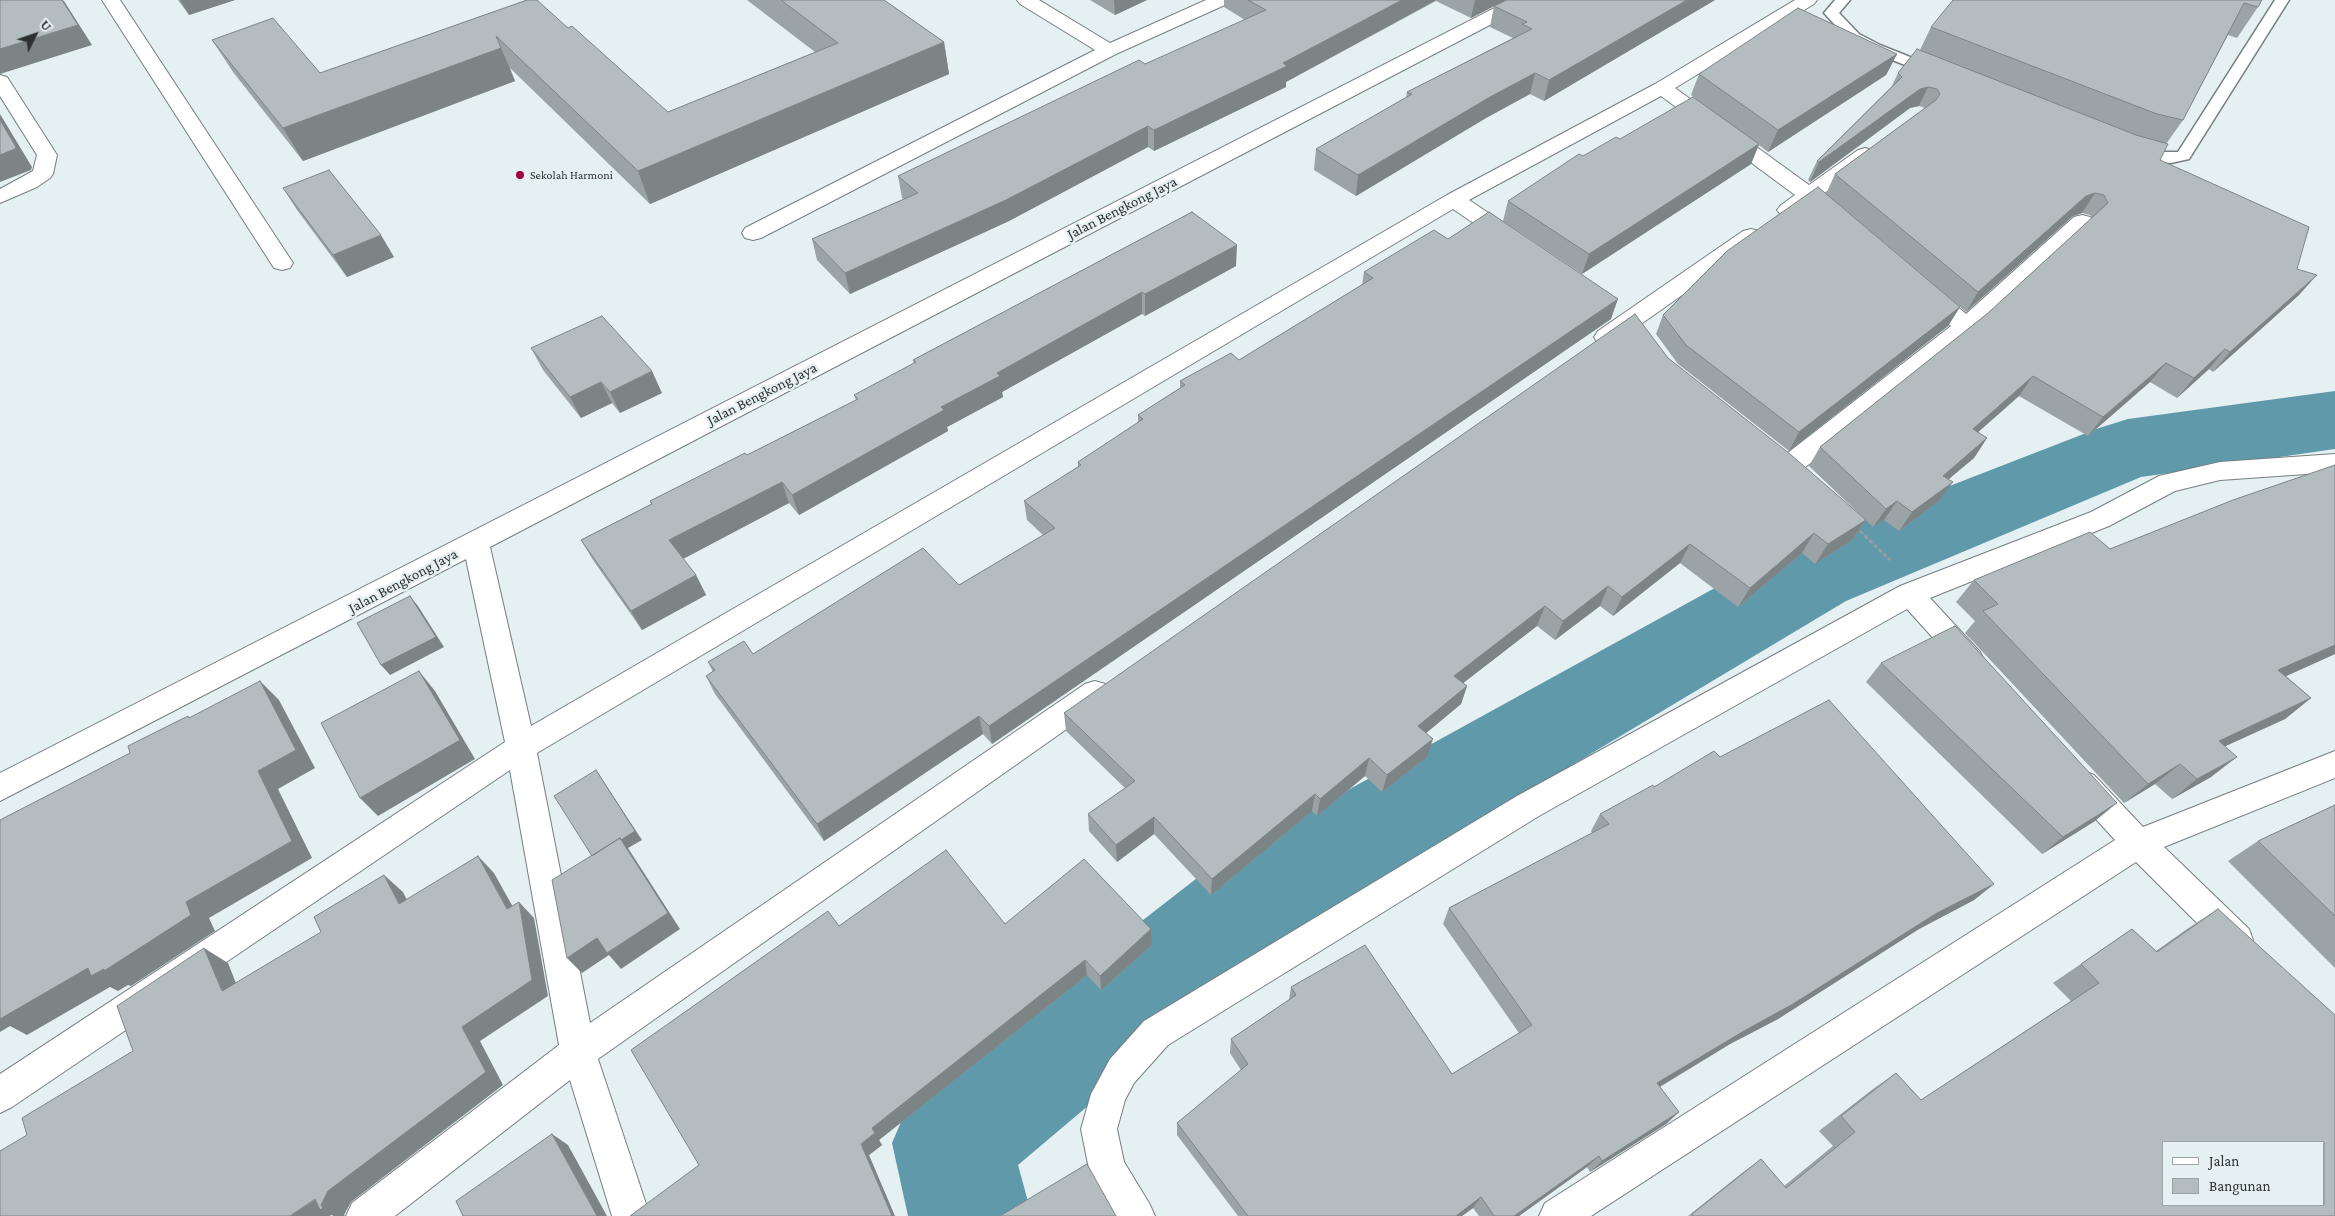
<!DOCTYPE html>
<style>
body{margin:0}
#map{position:relative;width:2335px;height:1216px;overflow:hidden;background:#e5f0f3;font-family:"Crimson Pro",serif}
canvas{display:block}
.legend{position:absolute;left:2162px;top:1141px;width:162px;height:65px;box-sizing:border-box;background:#e5f0f3;border:1px solid #9ba3a5;margin:0;padding:6px 9px;list-style:none;font-size:15px;color:#2c3031}
.legend li{display:flex;align-items:center;gap:10px;height:25px}
.legend b{width:25px;border:1px solid #9ba3a5}
.north{position:absolute;left:10px;top:10px;width:50px;height:50px;-webkit-text-stroke:4px #e5f0f3;paint-order:stroke;rotate:49deg;font-size:14px;font-weight:700;line-height:20px;text-align:center;color:#2c3031}
.north::after{content:'';display:block;margin:auto;width:18px;height:22px;background:#2c3031;clip-path:polygon(50% 0,100% 100%,50% 72%,0 100%)}
</style>
<div id="map">
<canvas width="2335" height="1216"></canvas>
<ul class="legend">
<li><b style="height:6px;background:#fff"></b>Jalan</li>
<li><b style="height:14px;background:#b3bdc0"></b>Bangunan</li>
</ul>
<div class="north">U</div>
</div>
<script>
const g = document.querySelector('canvas').getContext('2d');
g.lineJoin = 'round';
const shape = rows => new Path2D(rows.map(r => 'M' + r).join(''));
function fill(path, color) { g.fillStyle = color; g.fill(path, 'evenodd'); }
function stroke(path, color, width, dash) { g.strokeStyle = color; g.lineWidth = width; g.lineCap = dash ? 'butt' : 'round'; g.setLineDash(dash || []); g.stroke(path); }
function drawText(font, color, halo, rows, align = 'center') {
  g.font = font + ' "Crimson Pro",serif'; g.lineWidth = 5; g.setLineDash([]); g.textBaseline = 'middle'; g.strokeStyle = halo; g.fillStyle = color; for (const [text, x, y, turn = 0] of rows) {
    g.save(); g.translate(x, y); g.rotate((+turn || 0) * Math.PI / 180); g.textAlign = isNaN(turn) ? turn : align; if (halo) g.strokeText(text, 0, 0); g.fillText(text, 0, 0); g.restore();
  }
}
const river = shape([
 [2335,391,2335,449,2141,477,1846,601,1295,931,1018,1165,1032,1216,908,1216,892,1143,910,1101,1219,861,1782,551,2099,428,2128,419,2335,391]
]);
const path = shape([
 [1860,531,1890,560]
]);
const lane = shape([
 [1835,0,1850,0,1839,13,1859,34,1880,45,1940,69,1942,72,1940,75,1930,75,1870,51,1849,40,1824,13,1835,0],
 [2275,0,2289,0,2189,159,2171,163,2153,162,2126,154,2124,151,2126,148,2132,146,2154,152,2178,152,2275,0]
]);
const street = shape([
 [102,0,120,0,293,263,290,268,282,270,274,268,102,0],
 [1017,0,1039,0,1110,43,1206,0,1230,0,1227,4,1116,54,761,238,753,240,745,238,742,233,745,228,1095,50,1020,4,1017,0],
 [1510,0,1533,0,1530,4,490,547,531,726,1447,195,1655,84,1795,0,1817,0,1814,4,1675,88,1809,185,1858,150,1865,148,1872,150,1875,154,1822,195,1834,205,1830,210,1823,211,1809,205,1795,215,1788,216,1781,215,1777,210,1781,205,1795,195,1661,96,1469,200,1520,234,1523,239,1520,244,1512,246,1504,244,1453,209,537,753,590,1023,1085,684,1095,681,1105,684,1109,693,1105,702,598,1059,650,1216,612,1216,570,1080,395,1216,346,1216,352,1203,559,1045,510,770,12,1107,0,1113,0,1074,505,742,466,559,0,801,0,773,1510,0],
 [0,75,7,77,57,155,53,174,50,178,37,187,0,203,0,189,33,171,37,155,0,96,0,75],
 [2082,215,2090,217,2093,222,2090,227,1974,331,1798,473,1789,475,1780,473,1776,466,1780,459,1951,326,1918,297,1915,292,1918,287,1926,285,1934,287,1966,314,2074,217,2082,215],
 [1751,229,1759,231,1762,236,1759,241,1614,343,1606,345,1598,343,1594,337,1598,331,1743,231,1751,229],
 [2335,454,2335,472,2220,480,2175,491,2109,526,1930,598,1980,652,1984,660,1980,668,1970,672,1960,668,1907,609,1539,816,1168,1045,1134,1083,1125,1100,1117,1129,1124,1162,1149,1203,1155,1216,1115,1216,1094,1182,1089,1169,1081,1129,1091,1094,1110,1059,1144,1021,1517,796,1900,586,2091,512,2159,476,2220,462,2335,454],
 [2335,751,2335,778,2164,847,2249,929,2253,940,2249,951,2237,956,2225,951,2136,862,1591,1216,1539,1216,1545,1203,2115,840,2072,793,2068,784,2072,775,2083,771,2094,775,2143,827,2335,751]
]);
const wall = shape([
 [178,0,235,0,189,15],
 [527,0,568,28,668,112,815,52,747,0,884,0,944,42,949,74,650,204,510,68,515,81,303,161,233,72,212,40,320,73],
 [1090,0,1147,0,1115,15],
 [1224,0,1506,0,1471,18,1436,1,1286,82,1286,87,1154,151,1148,147,1009,221,850,294,817,260,812,239,904,199,902,198,898,176,1245,20,1224,7],
 [1715,0,1544,101,1530,94,1486,118,1356,196,1314,170,1316,149,1406,98,1407,92,1513,38,1490,27,1494,6],
 [2262,0,2258,7,2237,38,2228,35,2183,120,2166,144,2160,160,2297,269,2299,295,2213,372,2209,369,2177,398,2150,382,2088,436,2019,396,1978,432,1987,438,1974,458,1948,479,1939,501,1899,531,1884,520,1873,527,1809,466,1820,447,1988,313,2092,218,2090,215,2082,213,2073,216,1966,312,1826,194,1835,174,1925,108,1919,106,1910,108,1810,182,1808,180,1817,161,1892,86,1898,73,1920,50,1931,27],
 [1897,54,1886,75,1768,152,1759,145,1751,164,1582,274,1503,221,1508,201,1583,156,1620,139,1724,120,1691,95,1699,74],
 [283,188,394,257,347,277,297,210],
 [1192,212,1236,266,1145,316,1142,314,1002,392,1003,397,947,427,948,431,799,515,789,503,683,559,696,575,706,595,642,630,593,560,581,540,651,504,650,501,747,455,856,400,854,395,914,364,913,360],
 [1448,239,1611,319,992,744,983,734,824,841,715,694,706,676,713,672,708,662,753,654,959,585,1043,535,1027,520,1024,501,1078,467,1078,462,1138,423,1138,415,1180,388,1180,381,1239,360,1362,285,1364,272],
 [1960,307,1948,326,1789,451,1678,364,1656,334,1663,315],
 [531,348,662,393,620,413,612,403,581,418,543,370],
 [1668,358,1866,520,1852,540,1815,564,1802,553,1738,607,1680,563,1613,616,1600,606,1555,640,1537,626,1463,683,1467,686,1461,704,1426,733,1427,757,1382,792,1365,776,1317,816,1312,811,1211,895,1154,834,1117,862,1089,831,1088,814,1125,788,1066,731,1064,713],
 [2335,465,2335,654,2286,676,2311,698,2285,719,2225,746,2211,777,2172,799,2155,784,2124,803,1965,633,1975,621,1956,602,1974,580,2110,549],
 [1881,663,2095,821,2042,854,1866,682],
 [1720,757,1994,884,1974,900,1919,929,1778,1019,1730,1044,1660,1087,1679,1112,1666,1124,1590,1172,1587,1167,1519,1216,1479,1216,1473,1208,1462,1216,1238,1216,1177,1135,1177,1123,1241,1070,1230,1053,1231,1039,1289,1000,1291,987,1452,1074,1519,1033,1443,924,1449,908,1592,833,1591,831,1600,814,1654,787],
 [2335,805,2335,968,2228,861,2258,841],
 [2218,909,2335,1216,1688,1216,1742,1173,1761,1159,1784,1186,1833,1146,1819,1131,1873,1089,1896,1073,1921,1100,2071,1001,2053,983,2132,929,2156,951,2187,929],
 [1005,924,1152,945,1101,990,1087,975,879,1140,882,1145,869,1155,699,1165,839,926]
]);
const shadedWall = shape([
 [62,0,64,1,92,45,0,74,0,49],
 [180,0,235,0,189,15],
 [1114,0,1147,0,1115,15],
 [1402,0,1436,0,1286,82,1286,87,1154,151,1154,130,1283,63],
 [1475,0,1506,0,1471,18],
 [1687,0,1715,0,1544,101,1549,80],
 [496,36,515,81,303,161,283,128],
 [944,42,949,74,650,204,638,171],
 [1897,54,1886,75,1768,152,1778,130],
 [1535,73,1530,94,1486,118,1356,196,1358,175,1490,97],
 [1928,87,1919,106,1910,108,1810,182,1819,162,1920,89],
 [0,114,32,167,31,170,0,182],
 [1148,126,1148,147,1009,221,850,294,845,273],
 [1759,144,1751,164,1582,274,1589,254],
 [2095,193,2082,213,2073,216,1966,312,1978,292,2086,196],
 [381,235,394,257,347,277,333,255],
 [1237,245,1236,266,1145,316,1145,294],
 [2317,275,2299,295,2213,372,2230,352],
 [1142,292,1142,314,1002,392,1003,397,947,427,948,431,799,515,792,495,941,407,997,373],
 [1618,299,1611,319,992,744,989,726],
 [1960,307,1948,326,1789,451,1799,432],
 [2225,349,2209,369,2177,398,2194,378],
 [2166,363,2150,382,2088,436,2103,417],
 [652,371,662,393,620,413,610,392],
 [2033,376,2019,396,1959,449,1973,429],
 [601,382,612,403,581,418,570,397],
 [1987,438,1974,458,1930,495,1943,476],
 [782,482,789,503,679,561,669,540],
 [1953,482,1939,501,1899,531,1912,512],
 [1897,501,1884,520,1873,527,1886,509],
 [1866,520,1852,540,1815,564,1828,544],
 [1814,533,1802,553,1738,607,1750,588],
 [1690,544,1680,563,1613,616,1622,597],
 [696,575,706,595,642,630,631,611],
 [1608,586,1600,606,1555,640,1563,621],
 [410,596,418,606,444,647,390,675,381,665],
 [1545,606,1537,626,1449,694,1454,676],
 [2335,645,2335,654,2253,691,2278,670],
 [419,671,435,691,475,759,378,816,360,798],
 [260,681,279,700,315,768,278,789,312,858,209,918,215,931,131,986,128,985,118,991,110,987,27,1035,10,1026,0,1032,0,1009,258,771],
 [1467,686,1461,704,1413,744,1418,726],
 [2311,698,2285,719,2193,761,2219,741],
 [979,716,983,734,824,841,817,824],
 [1433,739,1427,757,1382,792,1387,775],
 [2237,757,2211,777,2172,799,2197,779],
 [1369,758,1365,776,1317,816,1320,799],
 [2180,764,2155,784,2124,803,2148,784],
 [596,770,642,840,628,848,680,929,621,969,609,955,582,973,567,958,593,858],
 [1315,794,1312,811,1211,895,1212,879],
 [2117,803,2095,821,2042,854,2063,837],
 [1154,817,1154,834,1117,862,1116,845],
 [478,856,494,873,523,925,519,902,534,918,548,996,480,1041,503,1085,351,1202,344,1215,345,1216,334,1216,331,1215,330,1216,290,1216,328,1191,462,1027,507,909],
 [384,875,403,892,417,920,399,904],
 [1994,884,1974,900,1919,929,1778,1019,1730,1044,1644,1096,1657,1083,1937,913],
 [1151,929,1152,945,1101,990,1100,976],
 [204,948,228,963,245,1006,222,991],
 [1085,960,1087,975,879,1140,882,1145,869,1155,895,1216,892,1216,861,1144,872,1128],
 [1679,1112,1666,1124,1590,1172,1602,1161],
 [552,1134,568,1145,607,1216,597,1216],
 [1599,1156,1587,1167,1519,1216,1514,1216],
 [1481,1197,1473,1208,1462,1216,1456,1216]
]);
const building = shape([
 [0,0,62,0,78,25,0,49,0,0],
 [527,0,537,0,568,28,572,26,668,112,838,43,781,0,884,0,944,42,638,171,496,36,501,48,283,128,212,40,273,18,320,73,527,0],
 [1248,0,1402,0,1283,63,1287,66,1154,130,1148,126,1006,200,845,273,812,239,918,193,898,176,1139,60,1145,64,1266,10,1248,0],
 [1507,0,1687,0,1549,80,1535,73,1490,97,1358,175,1316,149,1412,94,1407,92,1532,29,1522,24,1527,22,1494,6,1507,0],
 [1953,0,2262,0,2258,7,2244,3,2183,120,2157,114,1931,27,1953,0],
 [1798,8,1897,54,1778,130,1699,74,1798,8],
 [1917,49,2136,135,2168,144,2160,160,2309,227,2297,269,2317,275,2230,352,2225,349,2194,378,2166,363,2103,417,2033,376,1973,429,1987,438,1943,476,1953,482,1912,512,1897,501,1886,509,1820,447,1988,313,2108,203,2104,195,2095,193,2086,196,1978,292,1835,174,1936,100,1940,94,1937,89,1928,87,1920,89,1819,162,1817,161,1902,77,1898,73,1917,49],
 [1693,97,1759,144,1589,254,1508,201,1579,154,1583,156,1616,137,1620,139,1693,97],
 [0,120,16,147,15,149,0,155,0,120],
 [329,170,381,235,333,255,283,188,329,170],
 [1818,187,1960,307,1799,432,1686,345,1663,315,1727,251,1818,187],
 [1192,212,1237,245,1145,294,1142,292,997,373,1000,376,941,407,944,410,792,495,782,482,669,540,696,575,631,611,581,540,652,504,650,501,745,453,747,455,858,399,854,395,916,362,913,360,1192,212],
 [1489,212,1618,299,989,726,979,716,817,824,706,676,715,670,708,662,744,641,753,654,923,548,959,585,1055,528,1024,501,1081,465,1078,462,1143,419,1138,415,1185,385,1180,381,1231,353,1239,360,1373,278,1364,272,1434,230,1448,239,1489,212],
 [1635,314,1668,358,1790,454,1866,520,1828,544,1814,533,1750,588,1690,544,1622,597,1608,586,1563,621,1545,606,1454,676,1467,686,1418,726,1433,739,1387,775,1369,758,1320,799,1315,794,1212,879,1154,817,1116,845,1088,814,1135,781,1064,713,1635,314],
 [602,316,652,371,610,392,601,382,570,397,531,348,602,316],
 [2335,465,2335,645,2278,670,2311,698,2219,741,2237,757,2197,779,2180,764,2148,784,1983,611,1998,604,1974,580,2090,532,2110,549,2233,500,2335,465],
 [410,596,436,637,381,665,357,623,410,596],
 [1955,626,2117,803,2063,837,1881,663,1955,626],
 [419,671,460,740,360,798,321,723,419,671],
 [260,681,296,750,258,771,292,841,186,902,191,915,104,971,104,969,91,976,88,968,0,1019,0,820,130,753,128,746,188,716,189,718,260,681],
 [1829,700,1994,884,1937,913,1793,1004,1744,1031,1657,1083,1679,1112,1602,1161,1599,1156,1514,1216,1494,1216,1481,1197,1456,1216,1248,1216,1177,1123,1248,1064,1231,1039,1296,995,1291,987,1365,945,1452,1074,1532,1025,1449,908,1609,824,1600,814,1653,785,1654,787,1714,751,1720,757,1829,700],
 [596,770,635,831,621,840,620,838,592,856,554,796,596,770],
 [2335,805,2335,916,2258,841,2335,805],
 [620,838,668,913,607,953,597,938,567,958,552,880,620,838],
 [946,850,1005,924,1084,859,1151,929,1100,976,1085,960,872,1128,875,1133,861,1144,892,1216,630,1216,699,1165,631,1050,828,911,839,926,946,850],
 [478,856,507,909,519,902,532,980,462,1027,486,1072,328,1191,321,1205,323,1208,320,1210,315,1199,290,1216,0,1216,0,1151,27,1135,22,1118,133,1051,117,1006,204,948,222,991,321,932,314,917,384,875,399,904,478,856],
 [2218,909,2335,1015,2335,1216,1693,1216,1692,1214,1761,1159,1786,1188,1855,1132,1841,1116,1896,1073,1921,1100,2099,983,2081,964,2132,929,2157,952,2218,909],
 [2164,1142,2324,1142,2324,1205,2164,1205,2164,1142],
 [552,1134,597,1216,463,1216,456,1201,552,1134],
 [1087,1164,1116,1216,1000,1216,1087,1164]
]);
const markers = [
 [520,175,5,"#a00240"]
];
const farPoinames = [
 ["Sekolah Harmoni",530,175]
];
const streetNames = [
 ["Jalan Bengkong Jaya",1122,208,-27],
 ["Jalan Bengkong Jaya",762,394,-27],
 ["Jalan Bengkong Jaya",403,581,-28]
];
fill(river, '#6099aa');
stroke(lane, '#757e82', 3);
stroke(street, '#757e82', 2);
stroke(path, '#979fa2', 3, [4, 2.5]);
fill(lane, '#fff');
fill(street, '#fff');
fill(wall, '#9aa3a5');
fill(shadedWall, '#7d8486');
fill(building, '#b3bdc0');
stroke(building, '#7d8486', 1);
for (const [x, y, r, color] of markers) { const dot = new Path2D(); dot.arc(x, y, r, 0, 2 * Math.PI); g.fillStyle = color; g.fill(dot); stroke(dot, '#e5f0f3', 2); }
drawText('12px', '#2c3031', '#e5f0f3', farPoinames, 'left');
drawText('15px', '#2c3031', '#e5f0f3', streetNames);
</script>
